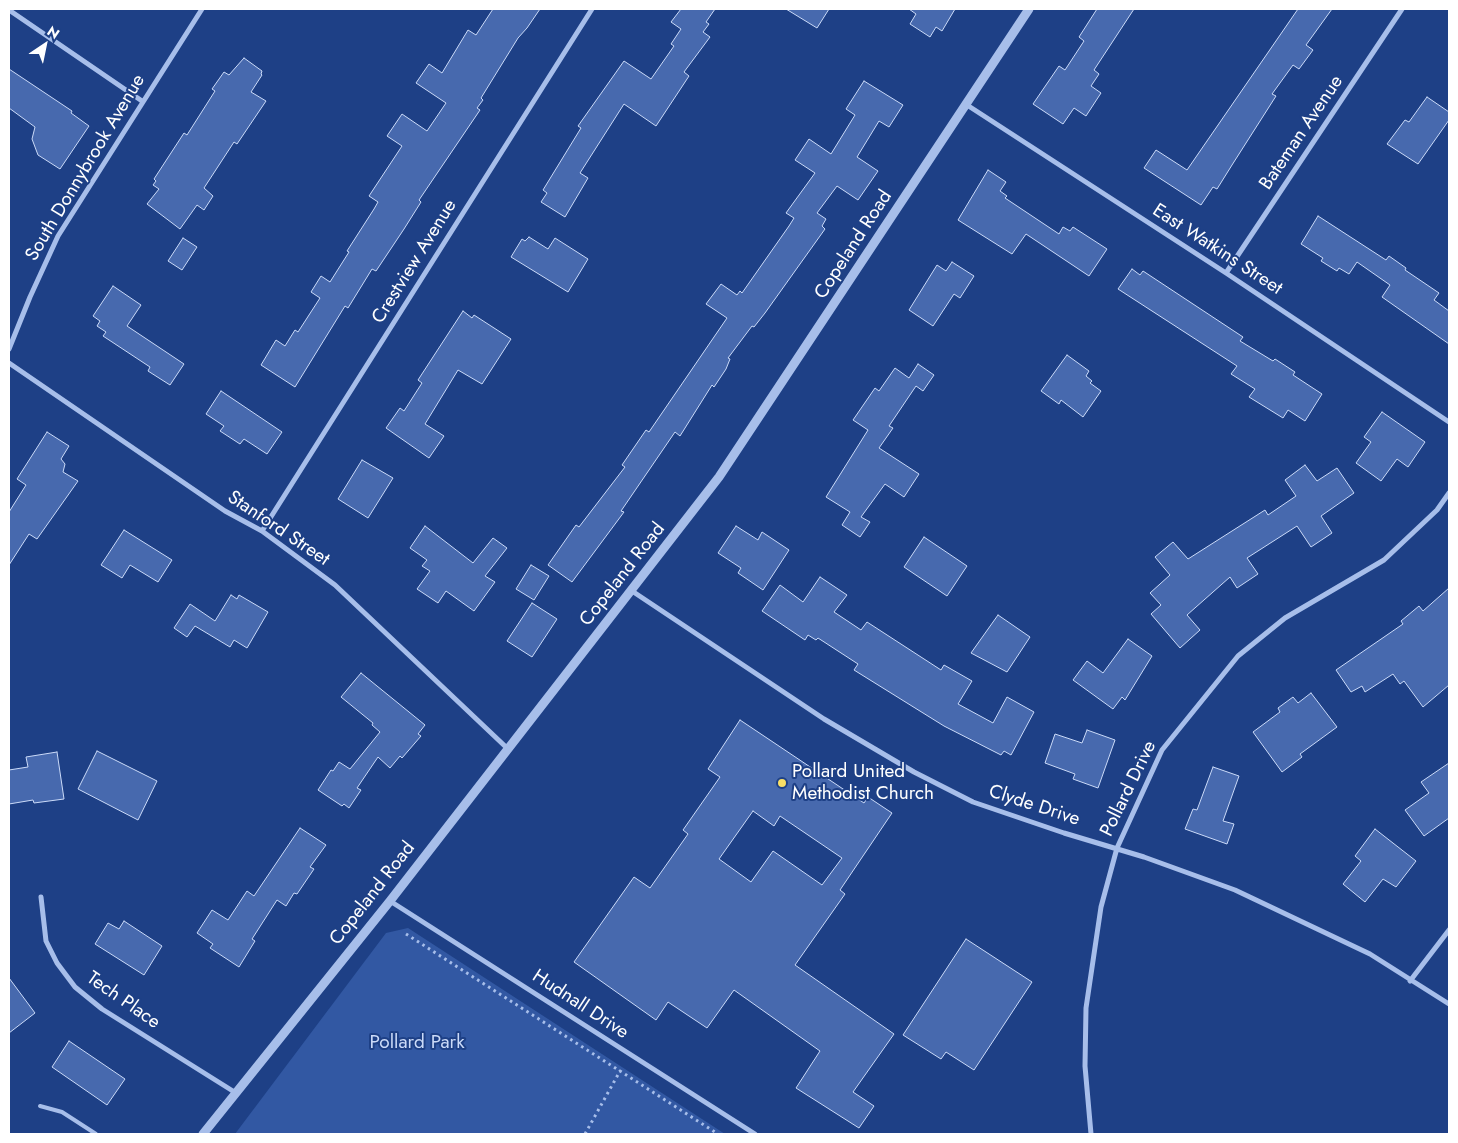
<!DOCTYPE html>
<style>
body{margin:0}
#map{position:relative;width:1458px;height:1143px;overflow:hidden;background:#1e4086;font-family:Jost,sans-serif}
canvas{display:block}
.frame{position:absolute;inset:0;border:10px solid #fff;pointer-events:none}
.north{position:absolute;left:20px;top:20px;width:50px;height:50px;-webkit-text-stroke:4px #1e4086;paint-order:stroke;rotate:34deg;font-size:14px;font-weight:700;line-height:20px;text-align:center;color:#fff}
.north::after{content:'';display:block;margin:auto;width:18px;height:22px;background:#fff;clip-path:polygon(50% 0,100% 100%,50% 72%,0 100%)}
</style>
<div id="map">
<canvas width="1458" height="1143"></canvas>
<div class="frame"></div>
<div class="north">N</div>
</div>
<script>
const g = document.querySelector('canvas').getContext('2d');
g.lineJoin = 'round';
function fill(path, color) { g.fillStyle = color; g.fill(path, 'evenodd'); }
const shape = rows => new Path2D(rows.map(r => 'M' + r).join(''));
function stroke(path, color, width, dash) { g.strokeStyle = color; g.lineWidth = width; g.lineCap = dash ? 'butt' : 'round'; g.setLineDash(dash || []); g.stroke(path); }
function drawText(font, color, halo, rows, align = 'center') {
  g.font = font + ' Jost,sans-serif'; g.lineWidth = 4; g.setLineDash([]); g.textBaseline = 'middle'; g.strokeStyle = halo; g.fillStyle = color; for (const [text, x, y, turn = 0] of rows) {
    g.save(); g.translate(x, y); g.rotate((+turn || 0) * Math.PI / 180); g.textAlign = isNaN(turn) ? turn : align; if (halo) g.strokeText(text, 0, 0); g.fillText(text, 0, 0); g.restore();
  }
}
const green = shape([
 [408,928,725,1134,235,1134,386,933]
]);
const building = shape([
 [493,9,540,9,527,28,518,38,481,98,483,100,477,108,480,110,419,200,421,202,404,229,376,271,372,269,348,308,345,306,295,387,261,365,276,340,285,346,295,330,298,332,320,298,311,292,321,276,330,282,349,252,347,251,374,209,378,202,369,196,402,146,387,136,402,114,427,131,446,103,416,83,429,64,442,73,468,30,476,35,493,9],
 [681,9,715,9,706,22,709,24,703,32,710,37,684,72,689,76,656,126,624,104,580,173,588,178,565,217,541,202,547,193,543,190,581,128,578,126,624,61,651,79,674,46,671,44,681,29,671,22,681,9],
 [786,9,829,9,817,28,786,9],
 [909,9,955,9,942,31,936,27,930,37,910,24,916,14,909,9],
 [1097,9,1134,9,1094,70,1099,74,1091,86,1101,93,1086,116,1074,108,1063,124,1033,104,1059,66,1065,70,1084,41,1079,37,1097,9],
 [1298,9,1332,9,1306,45,1313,50,1299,69,1293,65,1272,94,1276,96,1232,165,1217,189,1213,187,1201,205,1144,168,1156,150,1187,170,1298,9],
 [244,58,262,71,261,74,262,75,251,92,266,101,237,144,234,142,204,188,213,196,204,210,197,205,180,229,147,204,159,189,153,185,156,181,154,179,184,133,187,135,215,91,212,89,224,72,229,75,244,58],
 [9,69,72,111,71,113,89,126,60,169,38,155,32,139,35,127,9,108,9,69],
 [864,81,903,105,889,127,879,121,857,157,878,171,858,200,837,186,817,213,826,219,822,226,825,229,765,313,754,327,752,326,728,358,730,359,726,369,714,387,712,385,680,436,675,432,621,511,624,512,572,582,548,565,576,525,579,527,625,467,622,465,646,430,649,432,727,318,706,304,721,284,737,295,740,291,742,293,789,226,794,218,786,213,815,173,795,160,809,139,831,154,855,115,846,109,864,81],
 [1427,97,1449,112,1449,120,1418,164,1387,144,1405,120,1409,122,1427,97],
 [988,170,1006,182,1000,191,1007,196,1005,198,1059,234,1063,227,1070,231,1073,227,1107,249,1089,276,1026,234,1012,254,958,220,988,170],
 [1318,216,1386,260,1389,256,1406,268,1405,270,1439,293,1434,300,1449,311,1449,344,1382,297,1390,285,1357,262,1349,274,1339,268,1337,271,1321,261,1323,258,1301,244,1318,216],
 [529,237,548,249,555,238,588,259,568,292,511,257,522,239,525,241,529,237],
 [183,238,197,247,182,270,168,261,183,238],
 [952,262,974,276,960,298,954,294,933,326,909,310,937,265,946,271,952,262],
 [1132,269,1140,275,1143,271,1243,337,1240,341,1273,361,1275,359,1295,372,1293,375,1322,394,1305,421,1288,410,1283,418,1249,397,1255,389,1231,374,1237,366,1118,289,1132,269],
 [113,286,141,305,127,326,184,364,170,385,148,371,150,367,103,336,106,332,97,326,100,321,93,316,113,286],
 [463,311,472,318,474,315,511,339,482,384,458,370,425,424,444,436,429,458,386,428,400,408,404,411,422,383,418,380,463,311],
 [1067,355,1089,371,1086,376,1092,381,1090,383,1101,391,1083,417,1061,400,1059,404,1041,391,1067,355],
 [918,364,934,375,923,391,916,386,889,426,893,428,879,448,919,474,904,497,885,484,861,517,870,522,860,537,842,525,850,512,826,497,868,430,853,420,875,388,879,391,895,368,909,378,918,364],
 [221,391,282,432,267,454,244,439,240,444,220,431,224,426,206,414,221,391],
 [1382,412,1425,442,1408,467,1397,459,1381,481,1356,463,1371,442,1364,437,1382,412],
 [47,432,69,446,61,459,65,464,63,472,78,481,37,539,29,534,9,565,9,512,26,485,17,479,47,432],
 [362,460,393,478,368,518,338,499,362,460],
 [1305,465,1317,481,1337,468,1354,493,1321,516,1332,533,1311,547,1297,526,1247,558,1258,574,1237,588,1230,577,1187,615,1200,630,1180,648,1151,614,1161,605,1150,593,1170,575,1155,557,1173,542,1188,559,1265,510,1268,515,1296,496,1285,480,1305,465],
 [425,526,473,563,493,538,507,548,485,576,495,582,474,611,446,591,438,603,417,589,430,571,422,566,427,560,410,548,425,526],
 [736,526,758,540,762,532,789,550,763,590,738,573,741,568,718,553,736,526],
 [124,530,172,560,158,582,130,565,122,578,101,565,124,530],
 [924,537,967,566,947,596,904,567,924,537],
 [531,565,549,576,534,600,516,589,531,565],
 [820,577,847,595,834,612,861,630,867,622,941,670,944,665,972,681,958,704,993,723,1007,697,1034,712,1011,755,1004,751,1001,755,944,726,854,670,858,664,818,638,816,640,808,635,805,640,762,611,780,585,803,602,820,577],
 [1449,588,1449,685,1423,707,1404,681,1400,684,1393,674,1365,692,1362,686,1351,692,1336,670,1403,624,1401,621,1419,606,1423,611,1449,588],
 [231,595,237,599,239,595,268,612,247,648,234,640,230,647,195,626,187,637,174,628,190,604,215,621,231,595],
 [532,603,557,619,532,657,507,641,532,603],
 [998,615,1030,637,1007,672,971,653,998,615],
 [1128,639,1152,656,1125,700,1122,697,1113,709,1073,680,1087,661,1103,673,1128,639],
 [361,673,425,725,418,734,421,736,402,758,400,756,390,768,378,757,357,788,361,790,349,808,344,804,342,806,318,790,331,770,333,771,339,762,350,769,380,732,372,725,373,723,341,697,361,673],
 [1311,693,1337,727,1300,754,1302,757,1282,772,1253,732,1280,712,1278,708,1293,697,1298,703,1311,693],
 [740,720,864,803,868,797,892,813,840,890,845,894,795,965,894,1034,853,1092,874,1106,859,1128,796,1088,820,1051,734,990,707,1028,668,1002,656,1020,574,962,634,877,650,888,688,834,683,830,720,777,708,769,740,720],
 [753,811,774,826,780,816,842,858,822,885,773,851,751,882,719,859,753,811],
 [1087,730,1115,740,1098,788,1073,779,1075,774,1045,763,1055,734,1082,743,1087,730],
 [97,751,157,781,138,820,78,789,97,751],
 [57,752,64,799,34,803,33,800,9,804,9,770,28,767,26,757,57,752],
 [1449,763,1449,818,1424,836,1405,810,1429,793,1421,782,1449,763],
 [1213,767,1239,776,1223,821,1234,824,1227,844,1185,829,1193,809,1197,810,1213,767],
 [300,828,326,845,310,867,314,869,297,894,294,893,286,906,277,900,252,939,255,941,239,967,210,948,213,944,197,933,212,910,228,920,247,891,254,896,300,828],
 [1375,829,1416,861,1396,887,1383,879,1365,902,1343,884,1361,861,1355,856,1375,829],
 [124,921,162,946,144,975,95,944,108,923,119,929,124,921],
 [966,939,1032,982,974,1070,946,1052,941,1059,903,1035,966,939],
 [9,978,35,1013,9,1033,9,978],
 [69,1041,125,1079,107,1105,52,1067,69,1041]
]);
const path = shape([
 [406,934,620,1071],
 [585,1134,620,1071,718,1134]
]);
const service = shape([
 [40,1106,62,1112,96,1134]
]);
const minor = shape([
 [9,10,142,101],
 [967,105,1226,273,1449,422],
 [1226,273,1402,9],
 [9,349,30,297,58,236,202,9],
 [9,363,225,511,262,531,335,585,508,749],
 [262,531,592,9],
 [632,591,824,719,914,772,973,802,1064,833,1144,857,1235,890,1370,954,1449,1004],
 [41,897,46,941,57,963,75,987,102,1009,236,1093],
 [390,901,755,1134],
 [1410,981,1449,930],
 [1091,1134,1085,1066,1086,1008,1101,907,1117,848,1162,750,1238,656,1285,618,1384,560,1437,510,1449,493]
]);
const tertiary = shape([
 [203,1134,390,901,719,477,1029,9]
]);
const markers = [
 [782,783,5,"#f9df66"]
];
const streetNames = [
 ["Bateman Avenue",1302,133,-56],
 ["South Donnybrook Avenue",86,168,-59],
 ["Copeland Road",854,245,-57],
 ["East Watkins Street",1217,250,33],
 ["Crestview Avenue",415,262,-58],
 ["Stanford Street",278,529,34],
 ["Copeland Road",623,575,-52],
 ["Pollard Drive",1129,789,-64],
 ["Clyde Drive",1034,806,18],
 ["Copeland Road",373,894,-52],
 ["Tech Place",123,1001,35],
 ["Hudnall Drive",580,1005,33]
];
const poiNames = [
 ["Pollard United",792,772],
 ["Methodist Church",792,794]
];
const parkNames = [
 ["Pollard Park",417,1043]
];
fill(green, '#3258a3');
fill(building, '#4769ae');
stroke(building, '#cbdaf8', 1);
stroke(path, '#a7beea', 3, [2.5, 4]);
stroke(service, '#a7beea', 4);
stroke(minor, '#a7beea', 5);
stroke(tertiary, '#a7beea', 9);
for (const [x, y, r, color] of markers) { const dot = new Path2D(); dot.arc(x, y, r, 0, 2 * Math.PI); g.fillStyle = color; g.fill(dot); stroke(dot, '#1e4086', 2); }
drawText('19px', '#fff', '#1e4086', streetNames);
drawText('19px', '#fff', '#1e4086', poiNames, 'left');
drawText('19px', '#cbdaf8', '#1e4086', parkNames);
</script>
